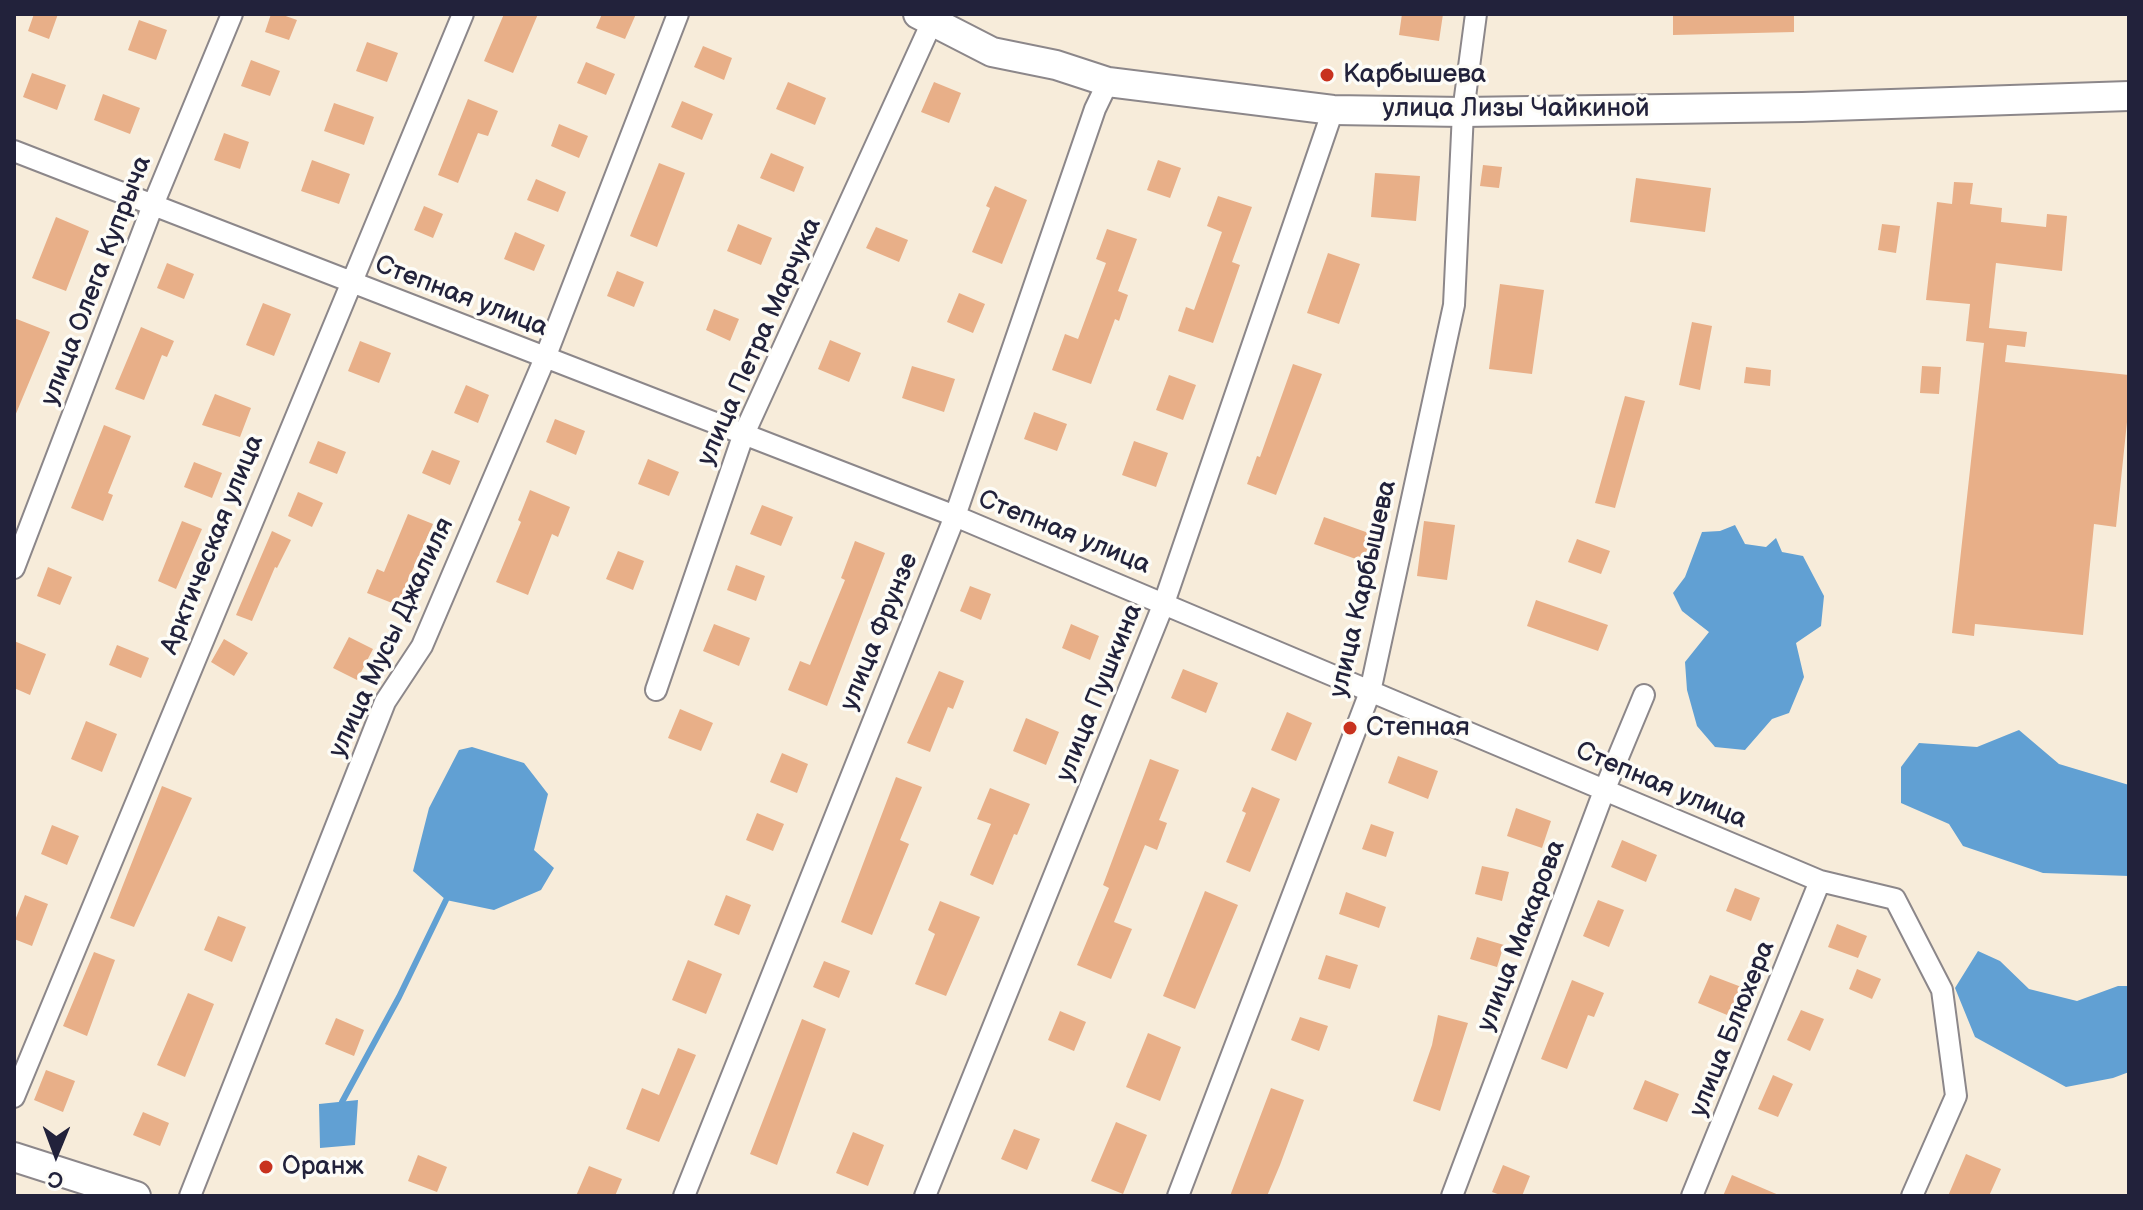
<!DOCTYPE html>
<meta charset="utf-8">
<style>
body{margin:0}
#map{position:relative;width:2143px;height:1210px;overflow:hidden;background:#f7ecda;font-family:"Balsamiq Sans",sans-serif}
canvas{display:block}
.frame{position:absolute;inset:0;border:16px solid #22223b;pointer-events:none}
.north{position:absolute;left:16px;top:1114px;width:80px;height:80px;-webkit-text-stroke:6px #fdfcf7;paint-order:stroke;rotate:181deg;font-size:22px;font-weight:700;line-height:32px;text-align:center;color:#22223b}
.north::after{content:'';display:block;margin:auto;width:28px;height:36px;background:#22223b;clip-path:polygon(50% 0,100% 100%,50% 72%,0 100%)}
</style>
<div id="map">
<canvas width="2143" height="1210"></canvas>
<div class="frame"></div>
<div class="north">С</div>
</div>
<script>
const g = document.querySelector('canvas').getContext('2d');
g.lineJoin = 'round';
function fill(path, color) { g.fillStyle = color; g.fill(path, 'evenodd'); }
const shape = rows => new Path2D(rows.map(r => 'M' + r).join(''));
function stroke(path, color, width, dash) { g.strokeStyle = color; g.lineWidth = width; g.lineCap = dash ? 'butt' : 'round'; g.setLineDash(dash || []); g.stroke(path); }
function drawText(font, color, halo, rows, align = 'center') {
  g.font = font + ' "Balsamiq Sans",sans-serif'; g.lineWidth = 7; g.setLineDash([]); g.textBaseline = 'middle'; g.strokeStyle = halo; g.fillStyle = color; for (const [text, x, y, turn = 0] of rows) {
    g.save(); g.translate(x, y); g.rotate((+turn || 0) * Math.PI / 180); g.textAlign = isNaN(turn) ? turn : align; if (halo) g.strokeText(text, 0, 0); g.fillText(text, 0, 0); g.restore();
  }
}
const water = shape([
 [1735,525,1745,544,1766,547,1776,538,1782,552,1803,556,1824,596,1821,626,1796,643,1804,677,1789,713,1772,719,1745,750,1715,747,1697,726,1687,690,1685,662,1709,632,1682,611,1673,593,1685,577,1702,532,1720,531],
 [2019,730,2059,764,2129,785,2129,876,2043,873,1963,846,1949,824,1901,803,1901,767,1919,743,1977,747],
 [472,747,524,763,548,794,534,850,554,868,541,890,494,910,446,900,413,871,429,808,459,750],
 [1978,951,2000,961,2029,989,2077,1001,2118,986,2129,986,2129,1072,2113,1078,2066,1087,1975,1037,1955,988],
 [358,1100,355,1145,320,1148,319,1104]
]);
const stream = shape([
 [342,1102,399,997,446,900]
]);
const building = shape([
 [34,14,58,14,49,39,28,31],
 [271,14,280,14,297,20,289,40,265,32],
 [504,14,538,14,513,73,484,61],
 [602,14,636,14,625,39,596,28],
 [1402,14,1443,14,1439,41,1399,35],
 [1673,14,1794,14,1794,32,1673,35],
 [139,20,167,30,156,60,128,50],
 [367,42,398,53,387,82,356,71],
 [703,46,732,58,724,80,694,67],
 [251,60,280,71,270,96,241,86],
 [586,62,615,74,606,95,577,83],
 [32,73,66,85,57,110,23,97],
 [788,82,826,98,815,125,776,109],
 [934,82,961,93,949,123,921,112],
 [103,94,140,108,130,134,94,120],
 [468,99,498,111,488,136,478,133,458,183,438,175],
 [682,101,713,114,702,140,671,127],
 [334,103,374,117,364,145,324,131],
 [559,124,588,136,579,158,551,146],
 [224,133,249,142,240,169,214,160],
 [771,153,804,167,794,192,760,178],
 [312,160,350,174,339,204,301,191],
 [1158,160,1181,168,1170,198,1147,190],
 [659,163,685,173,657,247,630,236],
 [1483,165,1502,167,1499,188,1480,186],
 [1375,173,1420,176,1416,221,1371,217],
 [1636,178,1711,188,1705,232,1630,222],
 [536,179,566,192,558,212,527,200],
 [1954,182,1973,183,1970,204,2002,208,2001,222,2046,227,2047,214,2067,216,2062,271,1996,263,1989,328,2027,332,2025,347,2007,345,2005,362,2129,375,2129,403,2116,527,2094,524,2083,635,1975,624,1974,636,1952,633,1984,343,1966,341,1970,304,1926,300,1937,202,1952,204],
 [995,186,1027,200,1002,264,972,252,990,208,986,206],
 [1218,196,1252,207,1232,262,1240,265,1213,343,1178,331,1186,307,1194,310,1222,232,1207,226],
 [424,206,443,214,433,238,414,230],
 [56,217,89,231,66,291,32,278],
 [738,224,772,238,761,265,727,251],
 [1882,224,1900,226,1896,253,1878,250],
 [876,227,908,240,899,262,866,248],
 [1107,229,1137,239,1118,291,1128,295,1119,321,1115,319,1091,384,1052,370,1065,334,1078,339,1106,263,1096,259],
 [515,232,545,245,534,271,504,259],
 [1328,253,1360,264,1339,324,1307,313],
 [167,263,194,274,184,299,157,288],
 [617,271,644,282,634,307,607,296],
 [1500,284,1544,290,1532,374,1489,369],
 [959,293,985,304,973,333,947,322],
 [263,303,291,314,274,356,246,345],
 [714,309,739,319,730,341,706,330],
 [14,318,50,332,15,416,14,415],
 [1692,322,1712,326,1700,390,1679,385],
 [141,327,174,341,167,357,162,355,144,400,115,389],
 [830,340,861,353,849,382,818,369],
 [360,341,391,353,379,383,348,371],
 [1293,364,1322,374,1276,495,1247,484,1257,456,1260,457],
 [912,366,955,379,944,412,902,398],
 [1922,366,1941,367,1939,394,1920,393],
 [1746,367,1771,370,1770,386,1744,383],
 [1169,375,1196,385,1183,420,1156,410],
 [466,385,489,395,478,423,454,413],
 [215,394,251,408,240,437,202,425],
 [1625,396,1645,401,1615,508,1595,503],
 [1034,412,1067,424,1057,451,1024,439],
 [555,419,585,431,576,455,546,442],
 [104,425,131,436,108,493,113,495,103,521,71,508],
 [318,441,346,452,337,474,309,463],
 [1134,441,1168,453,1156,487,1122,475],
 [432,450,460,461,450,485,422,473],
 [648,459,679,472,669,496,638,484],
 [194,462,222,473,212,498,184,487],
 [530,490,570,507,558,537,552,534,528,595,496,582,521,522,518,520],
 [298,492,323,503,312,527,288,516],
 [762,505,793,517,781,546,750,534],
 [408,514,433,524,397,605,367,593,377,569,384,572],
 [1324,517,1377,536,1367,563,1314,544],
 [182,521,202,529,176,589,158,581],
 [1424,521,1455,525,1447,580,1417,576],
 [272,531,291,540,277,568,275,567,252,621,236,615],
 [1577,539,1610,551,1601,574,1568,562],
 [855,541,885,553,827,706,788,690,800,661,810,665,845,580,841,578],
 [618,551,644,561,633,590,606,579],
 [736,565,765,576,756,601,727,590],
 [48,567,72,577,60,605,37,596],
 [970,586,991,594,981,620,960,611],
 [1536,600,1608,625,1598,651,1527,626],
 [714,624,750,638,739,666,703,651],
 [1071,624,1099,636,1090,660,1062,648],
 [349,637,373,649,357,680,333,668],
 [224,639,248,653,234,676,211,662],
 [14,641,46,654,30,695,14,688],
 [117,645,149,658,141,678,109,665],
 [1183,669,1218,683,1206,713,1171,698],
 [939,671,964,681,953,709,948,707,930,752,907,743],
 [680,709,713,723,701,751,668,738],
 [1287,712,1312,723,1296,761,1271,750],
 [1026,718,1059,732,1046,765,1013,751],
 [86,721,117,734,102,772,71,759],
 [782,753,808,764,797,793,770,782],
 [1398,756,1438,771,1428,799,1388,783],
 [1150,759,1179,770,1159,820,1167,823,1157,850,1145,845,1114,922,1132,929,1111,979,1077,965,1109,888,1103,885],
 [896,777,922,787,900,840,909,844,872,935,841,922],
 [162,786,192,798,134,927,110,918],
 [1252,787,1280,799,1250,872,1226,862,1246,813,1242,811],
 [990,788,1030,804,1017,835,1014,834,993,885,970,875,991,824,977,819],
 [1516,808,1551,821,1542,848,1507,836],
 [757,813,784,824,773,851,746,840],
 [1371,824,1394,832,1386,857,1362,849],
 [52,825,79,836,67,865,41,854],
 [1622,840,1657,855,1646,882,1611,867],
 [1482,866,1509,872,1502,901,1475,894],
 [1735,888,1760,898,1751,921,1726,911],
 [1205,891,1238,905,1195,1009,1163,996],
 [1346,892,1386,907,1379,928,1339,914],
 [25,895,48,904,32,946,14,939,14,923],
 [726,895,751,905,739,935,714,925],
 [1598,900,1624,910,1609,947,1583,936],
 [940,901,980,917,946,996,915,984,935,934,928,930],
 [218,916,246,927,232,962,204,950],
 [1837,924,1867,936,1858,958,1828,947],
 [1477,937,1504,945,1497,967,1470,959],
 [94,952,115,960,87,1036,63,1026],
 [1326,955,1358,965,1350,989,1318,979],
 [688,960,722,974,706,1014,672,1000],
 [824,961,850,971,839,998,813,987],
 [1857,969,1881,979,1872,999,1849,989],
 [1710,975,1744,988,1732,1017,1698,1003],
 [1572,980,1604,993,1594,1017,1588,1015,1567,1069,1541,1059],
 [188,993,214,1004,185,1077,157,1065],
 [1801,1010,1824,1019,1810,1051,1787,1040],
 [1060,1011,1086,1022,1074,1051,1048,1040],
 [1438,1015,1468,1023,1440,1111,1413,1101,1432,1045],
 [1300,1017,1328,1026,1319,1051,1291,1040],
 [336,1018,364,1030,354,1056,325,1044],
 [802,1019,826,1029,777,1165,750,1154],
 [1148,1033,1181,1047,1160,1101,1126,1087],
 [678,1048,696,1055,659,1142,626,1129,642,1088,659,1095],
 [46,1070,75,1081,63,1112,34,1100],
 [1773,1075,1793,1084,1778,1117,1758,1109],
 [1645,1080,1679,1094,1667,1122,1633,1109],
 [1271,1088,1304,1100,1280,1165,1267,1196,1230,1196],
 [143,1112,169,1123,160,1146,133,1135],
 [1116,1122,1147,1135,1123,1194,1091,1181],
 [1014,1129,1040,1139,1027,1170,1001,1159],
 [853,1132,884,1145,868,1186,836,1173],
 [1966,1154,2001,1169,1989,1196,1948,1196],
 [418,1155,447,1167,437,1192,408,1181],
 [1503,1165,1530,1176,1522,1196,1503,1196,1492,1192],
 [589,1166,622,1179,615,1196,576,1196],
 [1732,1175,1781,1196,1723,1196]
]);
const street = shape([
 [14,151,955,516,1820,881,1895,899,1942,990,1956,1096,1912,1196],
 [14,568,153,205,232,14],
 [656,690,743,436,932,22],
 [14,1097,463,14],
 [190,1196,385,702,422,646,545,358,678,14],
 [684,1196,955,516,1095,109,1108,82],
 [925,1196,1164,603,1333,110],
 [1178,1196,1370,692,1454,305,1463,112,1476,14],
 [1452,1196,1604,791,1644,695],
 [1692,1196,1820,881]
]);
const secondary = shape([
 [918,14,992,52,1056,65,1108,82,1333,110,1463,112,1802,107,2129,96],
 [14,1157,136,1196]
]);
const markers = [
 [1327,75,8,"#c8321e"],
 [1350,728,8,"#c8321e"],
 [266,1167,8,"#c8321e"]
];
const poiNames = [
 ["Карбышева",1343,75],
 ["Степная",1366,728],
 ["Оранж",282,1167]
];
const streetNames = [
 ["улица Лизы Чайкиной",1516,109],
 ["улица Олега Купрыча",97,281,-69],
 ["Степная улица",461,297,21],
 ["улица Петра Марчука",760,342,-66],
 ["Степная улица",1064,533,22],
 ["Арктическая улица",213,545,-68],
 ["улица Карбышева",1364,589,-77],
 ["улица Фрунзе",880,632,-68],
 ["улица Мусы Джалиля",392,638,-65],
 ["улица Пушкина",1100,693,-68],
 ["Степная улица",1661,786,23],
 ["улица Макарова",1522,936,-69],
 ["улица Блюхера",1733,1029,-68]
];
fill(water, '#61a0d3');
stroke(stream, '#61a0d3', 6);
fill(building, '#e8af88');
stroke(street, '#8c878a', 24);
stroke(secondary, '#8c878a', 32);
stroke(street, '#fff', 20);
stroke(secondary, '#fff', 28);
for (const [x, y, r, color] of markers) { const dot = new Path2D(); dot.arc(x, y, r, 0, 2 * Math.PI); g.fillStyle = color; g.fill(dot); stroke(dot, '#fdfcf7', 3); }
drawText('26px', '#22223b', '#fdfcf7', poiNames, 'left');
drawText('26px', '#22223b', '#fdfcf7', streetNames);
</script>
